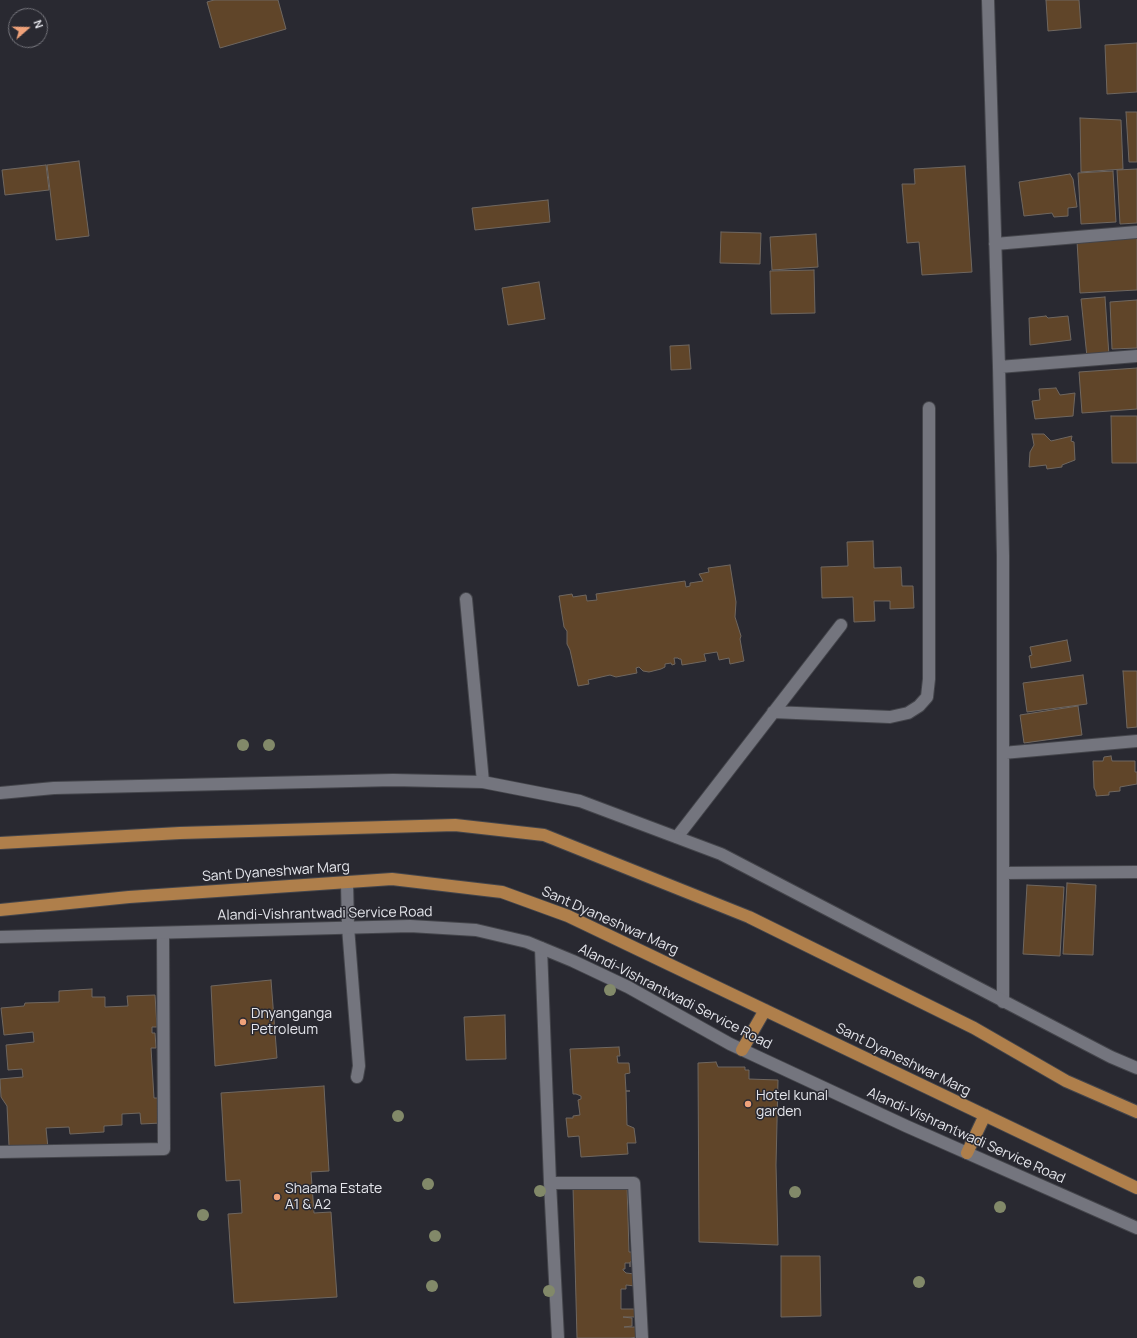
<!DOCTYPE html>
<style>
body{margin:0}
#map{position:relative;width:1137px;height:1338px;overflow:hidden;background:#292931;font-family:Manrope,sans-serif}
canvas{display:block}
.north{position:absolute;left:8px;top:8px;width:40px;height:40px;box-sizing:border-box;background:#292931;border:1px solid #74747b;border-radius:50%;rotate:70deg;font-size:11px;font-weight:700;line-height:16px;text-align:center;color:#e4e5eb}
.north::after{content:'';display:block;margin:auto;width:14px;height:18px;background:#f0a27a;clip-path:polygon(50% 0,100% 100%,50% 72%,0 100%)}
</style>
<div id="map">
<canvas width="1137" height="1338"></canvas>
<div class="north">N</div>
</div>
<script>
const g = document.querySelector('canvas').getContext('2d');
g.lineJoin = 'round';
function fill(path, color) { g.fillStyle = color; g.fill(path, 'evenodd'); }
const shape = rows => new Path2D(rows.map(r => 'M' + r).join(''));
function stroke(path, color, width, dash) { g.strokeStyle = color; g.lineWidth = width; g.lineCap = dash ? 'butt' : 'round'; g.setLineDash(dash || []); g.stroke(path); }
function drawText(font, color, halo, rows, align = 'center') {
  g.font = font + ' Manrope,sans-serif'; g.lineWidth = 3; g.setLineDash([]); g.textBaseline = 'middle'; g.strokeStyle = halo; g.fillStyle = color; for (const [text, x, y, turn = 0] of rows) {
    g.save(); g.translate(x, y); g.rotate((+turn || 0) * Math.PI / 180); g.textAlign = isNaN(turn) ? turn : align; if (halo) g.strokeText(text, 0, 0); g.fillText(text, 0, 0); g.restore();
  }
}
const building = shape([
 [214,0,278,0,286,29,220,48,207,2,214,0],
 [1046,0,1079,0,1081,28,1048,31,1046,0],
 [1137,43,1137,92,1107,94,1105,45,1137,43],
 [1126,112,1137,112,1137,162,1129,162,1126,112],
 [1080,118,1121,120,1123,169,1081,172,1080,118],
 [79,161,89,236,56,240,47,165,79,161],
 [46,165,49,190,5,195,2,170,46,165],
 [965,166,972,272,922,275,919,242,907,243,902,184,915,184,914,169,965,166],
 [1137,169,1137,223,1120,224,1117,170,1137,169],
 [1113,171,1116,222,1081,224,1078,173,1113,171],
 [1070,174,1073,179,1077,207,1068,208,1068,216,1054,217,1052,213,1024,216,1019,182,1070,174],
 [548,200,550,222,475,230,472,208,548,200],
 [721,232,761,233,760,264,720,263,721,232],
 [816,234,818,267,772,270,770,237,816,234],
 [1137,237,1137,290,1080,293,1077,241,1137,237],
 [814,270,815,313,771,314,770,271,814,270],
 [539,282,545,319,508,325,502,288,539,282],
 [1105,297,1109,356,1087,357,1081,299,1105,297],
 [1137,300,1137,348,1112,349,1110,302,1137,300],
 [1046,316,1048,318,1068,316,1071,340,1030,345,1029,318,1046,316],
 [689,345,691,369,671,370,670,346,689,345],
 [1137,368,1137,409,1082,413,1079,372,1137,368],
 [1056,388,1060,395,1075,393,1073,416,1035,419,1032,401,1040,400,1039,389,1056,388],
 [1111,416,1137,416,1137,463,1112,463,1111,416],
 [1032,434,1044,434,1051,441,1072,436,1071,441,1074,442,1075,460,1062,465,1062,467,1047,469,1046,465,1029,467,1030,452,1034,445,1032,434],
 [873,541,874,568,901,567,902,586,913,586,914,608,890,609,890,601,874,601,875,621,854,622,853,597,822,598,821,567,848,566,847,542,873,541],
 [730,565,736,602,735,617,741,636,740,639,744,661,730,664,729,658,719,660,717,652,704,654,706,661,682,665,681,659,679,659,678,658,674,658,675,664,672,665,671,663,665,664,665,667,661,669,649,672,643,671,639,667,636,668,637,673,616,677,610,675,588,680,589,684,578,686,570,650,567,644,567,631,564,627,559,596,572,594,573,597,586,595,587,601,597,600,596,594,685,581,686,587,690,586,690,583,703,581,699,574,709,572,708,568,730,565],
 [1067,640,1071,661,1031,668,1029,656,1032,655,1030,647,1067,640],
 [1123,671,1137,671,1137,727,1127,728,1123,671],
 [1083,675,1087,704,1027,712,1023,683,1083,675],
 [1078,706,1082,735,1024,743,1020,715,1078,706],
 [1111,756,1112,761,1135,761,1135,772,1137,772,1137,784,1120,787,1120,791,1109,792,1109,795,1096,796,1096,792,1094,788,1093,761,1103,761,1104,757,1111,756],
 [1067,883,1096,885,1093,955,1063,954,1067,883],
 [1027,885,1064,887,1060,956,1023,954,1027,885],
 [271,980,277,1058,215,1066,211,986,271,980],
 [92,989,92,997,105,997,105,1007,128,1006,127,996,155,995,157,1027,152,1027,152,1033,155,1033,156,1048,151,1048,154,1098,159,1098,161,1123,141,1124,140,1113,122,1114,122,1125,104,1126,104,1132,70,1134,69,1127,46,1128,48,1148,12,1150,9,1146,7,1106,1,1097,0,1079,23,1077,22,1069,8,1070,6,1045,34,1042,33,1032,4,1035,1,1008,24,1006,25,1003,59,1002,59,991,92,989],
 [505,1015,506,1059,466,1060,464,1017,505,1015],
 [619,1047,620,1056,617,1056,618,1063,629,1063,630,1073,625,1074,626,1091,630,1091,626,1091,627,1125,634,1128,636,1143,627,1143,628,1154,581,1157,579,1136,568,1137,566,1118,573,1118,573,1116,580,1115,578,1100,581,1099,581,1096,576,1094,573,1094,570,1049,619,1047],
 [716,1062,718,1067,745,1067,745,1070,749,1070,749,1079,778,1080,776,1165,778,1245,699,1242,698,1063,716,1062],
 [324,1086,329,1171,311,1172,314,1213,331,1212,337,1297,234,1303,228,1214,242,1213,240,1180,226,1181,221,1093,324,1086],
 [627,1185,629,1252,633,1252,633,1262,630,1262,630,1267,630,1263,625,1263,625,1269,623,1269,623,1270,626,1273,635,1274,635,1286,626,1285,626,1289,621,1289,621,1309,635,1309,635,1317,623,1317,632,1318,632,1326,624,1327,637,1327,637,1337,630,1338,577,1338,573,1187,627,1185],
 [781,1256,820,1256,821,1316,781,1317,781,1256]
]);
const service = shape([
 [466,599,483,782],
 [347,883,348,927,359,1066,357,1077],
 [541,948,550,1183,558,1338],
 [0,1152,164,1149,163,933],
 [550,1183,634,1183,642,1338]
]);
const minor = shape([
 [988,0,999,367,1003,556,1003,1002],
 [995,244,1137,232],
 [999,367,1137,356],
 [773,712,890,717,908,713,919,706,927,697,929,679,929,408],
 [1003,753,1137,741],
 [677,837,841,625],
 [1003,873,1137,872]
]);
const tertiary = shape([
 [0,793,54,788,393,780,483,782,580,801,721,854,1111,1057,1137,1068],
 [0,937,410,926,476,930,527,942,573,961,628,987,730,1044,906,1126,1137,1228]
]);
const primary = shape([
 [0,843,180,833,455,825,544,835,749,917,974,1028,1066,1081,1137,1112],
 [0,910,129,897,392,879,502,892,568,916,1137,1188],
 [742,1050,765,1010],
 [967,1153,985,1115]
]);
const trees = [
 [243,745],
 [269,745],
 [610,990],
 [398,1116],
 [428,1184],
 [540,1191],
 [795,1192],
 [1000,1207],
 [203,1215],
 [435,1236],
 [919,1282],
 [432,1286],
 [549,1291]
];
const markers = [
 [243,1022,4,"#f0a27a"],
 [748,1104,4,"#f0a27a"],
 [277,1197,4,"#f0a27a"]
];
const streetNames = [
 ["Sant Dyaneshwar Marg",276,872,-4],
 ["Alandi-Vishrantwadi Service Road",325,914,-1],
 ["Sant Dyaneshwar Marg",610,921,24],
 ["Alandi-Vishrantwadi Service Road",675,997,27],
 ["Sant Dyaneshwar Marg",903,1060,26],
 ["Alandi-Vishrantwadi Service Road",966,1136,24]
];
const poiNames = [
 ["Dnyanganga",251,1014],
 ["Petroleum",251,1030],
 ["Hotel kunal",756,1096],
 ["garden",756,1112],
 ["Shaama Estate",285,1189],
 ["A1 & A2",285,1205]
];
fill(building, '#604529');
stroke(building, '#6f6760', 1);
stroke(service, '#44454b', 14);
stroke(minor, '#44454b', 14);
stroke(tertiary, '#44454b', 14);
stroke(primary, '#44454b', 14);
stroke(service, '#74757e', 12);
stroke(minor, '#74757e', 12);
stroke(tertiary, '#74757e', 12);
stroke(primary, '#af7f4b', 12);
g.fillStyle = '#828969';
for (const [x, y] of trees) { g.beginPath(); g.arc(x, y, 6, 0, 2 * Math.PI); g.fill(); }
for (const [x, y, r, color] of markers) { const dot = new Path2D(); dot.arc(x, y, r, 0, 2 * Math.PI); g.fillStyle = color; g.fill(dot); stroke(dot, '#292931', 1.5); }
drawText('14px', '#e4e5eb', '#292931', streetNames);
drawText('14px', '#e4e5eb', '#292931', poiNames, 'left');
</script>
